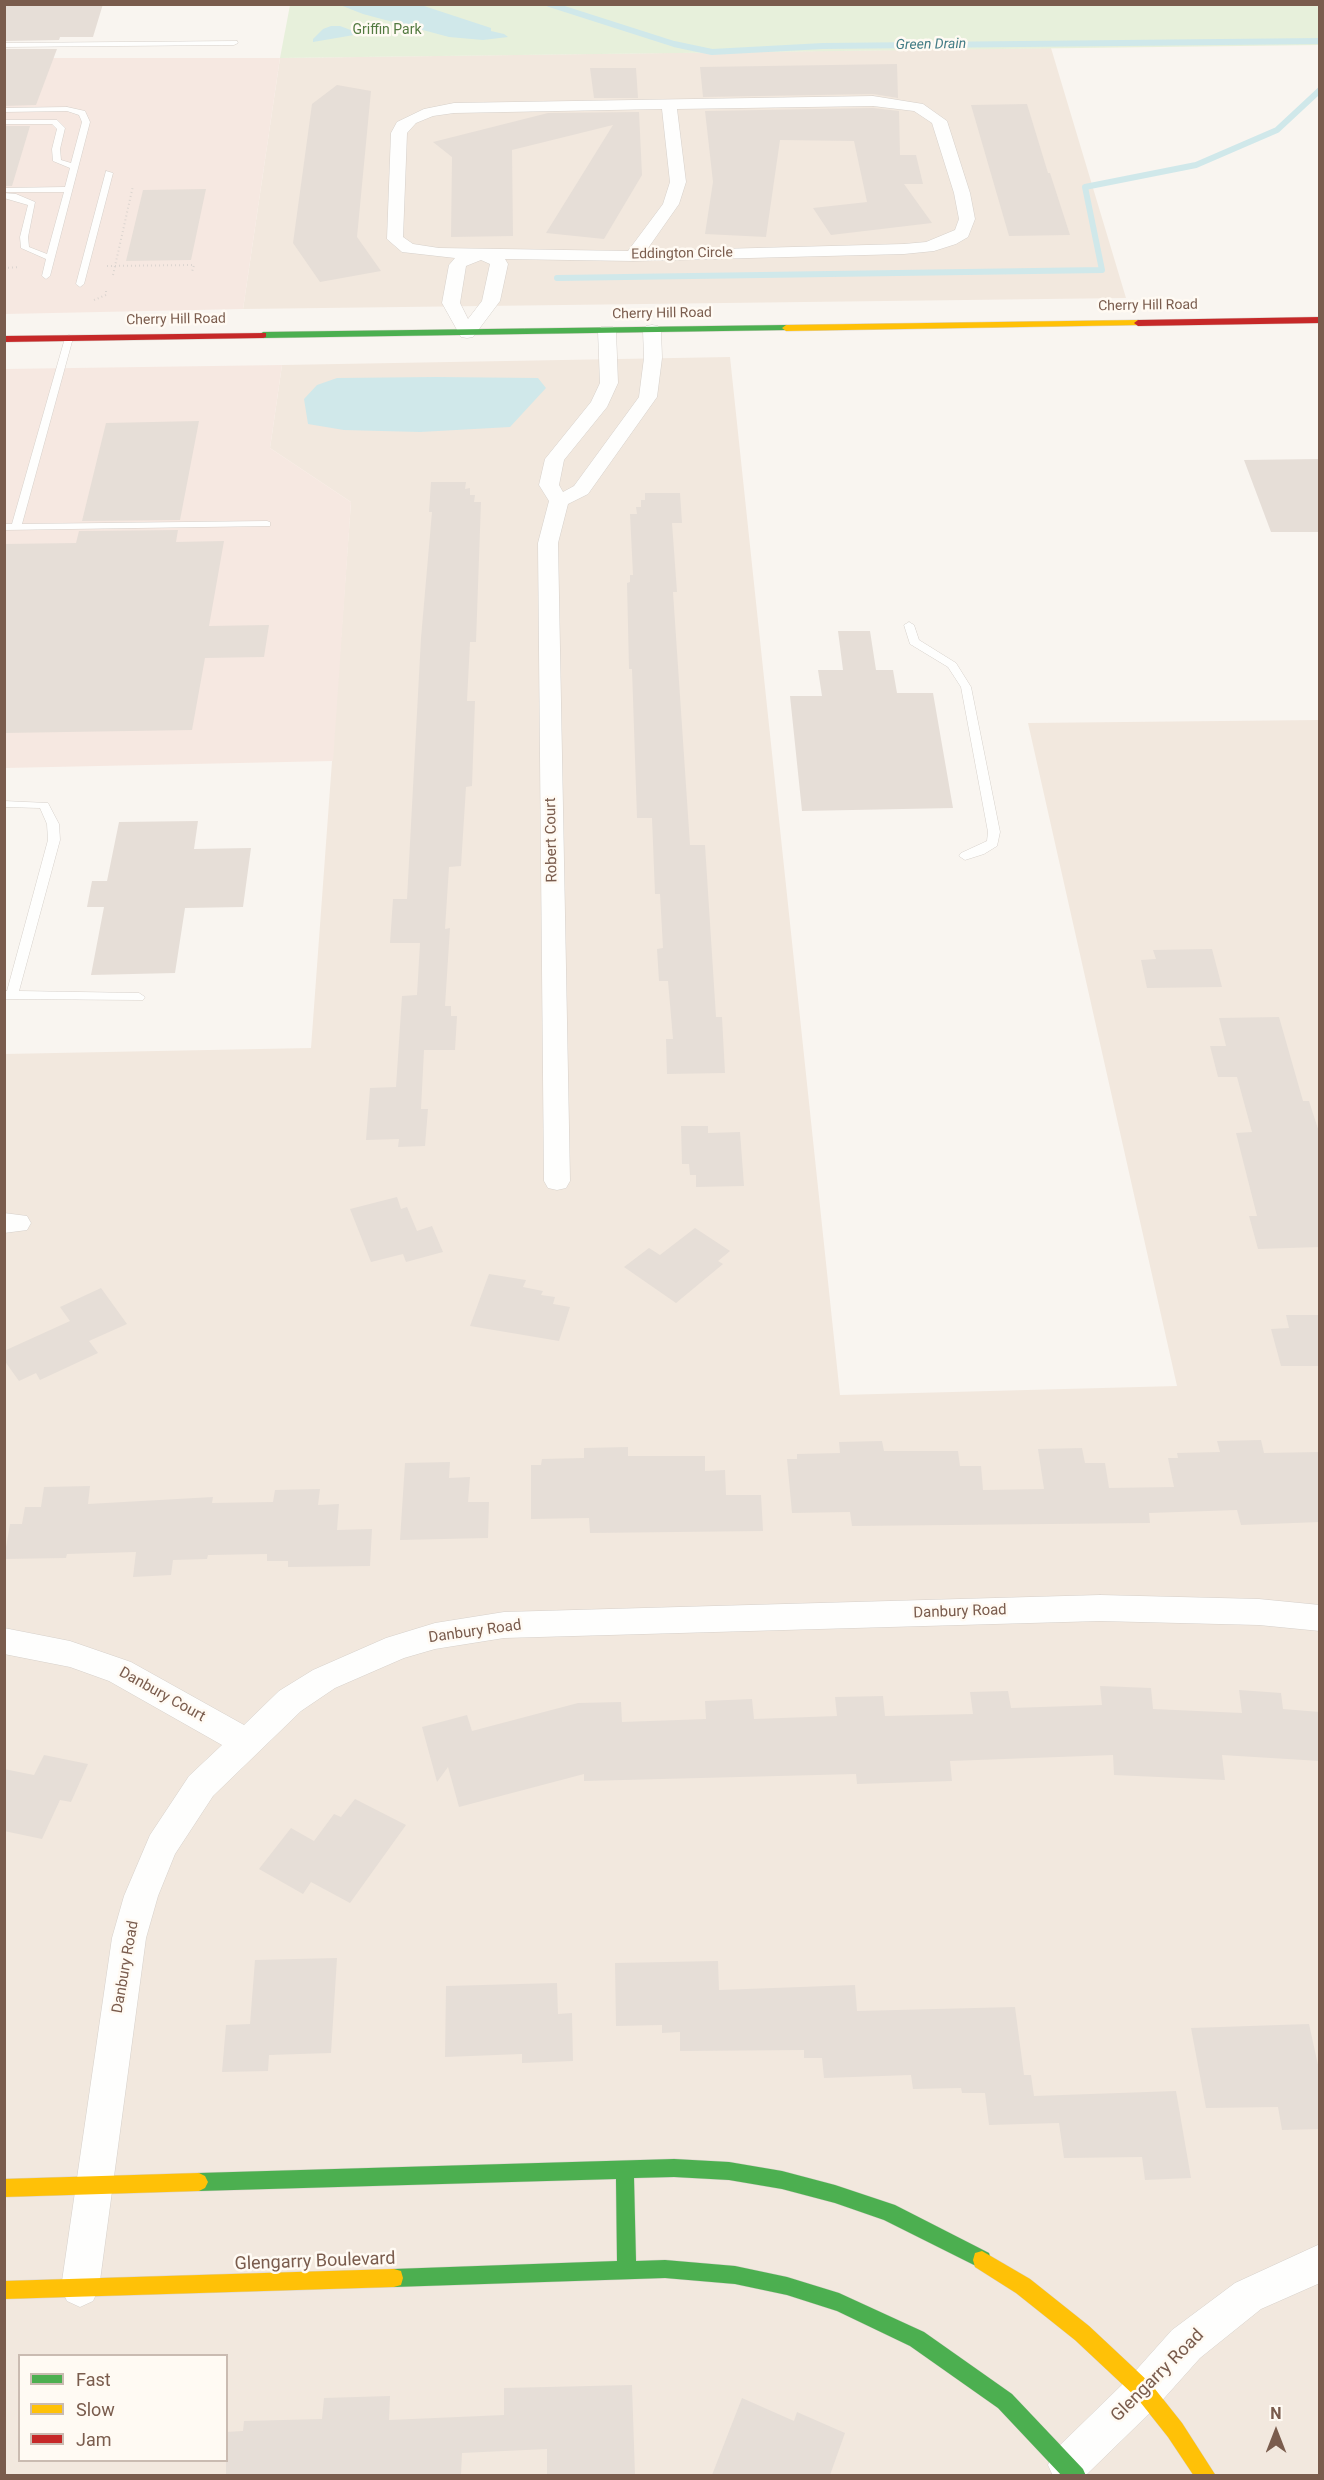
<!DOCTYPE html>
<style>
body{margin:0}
#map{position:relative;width:1324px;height:2480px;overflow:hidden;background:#f9f5f0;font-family:Roboto,sans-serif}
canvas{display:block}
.frame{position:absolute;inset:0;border:6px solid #7a5c4d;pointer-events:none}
.legend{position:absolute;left:18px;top:2354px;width:210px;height:108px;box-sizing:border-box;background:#fffaf3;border:2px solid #cabbb1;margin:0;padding:8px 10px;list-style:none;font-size:18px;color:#7a5c4d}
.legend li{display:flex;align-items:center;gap:12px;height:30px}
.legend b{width:30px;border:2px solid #cabbb1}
.north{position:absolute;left:1246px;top:2402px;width:60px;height:60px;-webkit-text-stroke:4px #fffaf3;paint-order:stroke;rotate:0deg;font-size:16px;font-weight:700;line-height:24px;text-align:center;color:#7a5c4d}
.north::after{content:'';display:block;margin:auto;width:21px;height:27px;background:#7a5c4d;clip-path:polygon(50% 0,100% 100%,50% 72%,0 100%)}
</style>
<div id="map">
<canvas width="1324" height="2480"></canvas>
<div class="frame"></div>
<ul class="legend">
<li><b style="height:8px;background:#4caf50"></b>Fast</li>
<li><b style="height:8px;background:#ffc107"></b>Slow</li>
<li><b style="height:8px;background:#c62828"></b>Jam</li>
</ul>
<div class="north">N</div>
</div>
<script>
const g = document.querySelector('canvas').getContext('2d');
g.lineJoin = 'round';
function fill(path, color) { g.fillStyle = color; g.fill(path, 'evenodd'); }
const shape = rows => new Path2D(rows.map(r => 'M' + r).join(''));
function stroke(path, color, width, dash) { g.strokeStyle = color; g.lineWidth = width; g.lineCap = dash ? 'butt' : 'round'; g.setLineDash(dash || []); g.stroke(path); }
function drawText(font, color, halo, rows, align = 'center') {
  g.font = font + ' Roboto,sans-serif'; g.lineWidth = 5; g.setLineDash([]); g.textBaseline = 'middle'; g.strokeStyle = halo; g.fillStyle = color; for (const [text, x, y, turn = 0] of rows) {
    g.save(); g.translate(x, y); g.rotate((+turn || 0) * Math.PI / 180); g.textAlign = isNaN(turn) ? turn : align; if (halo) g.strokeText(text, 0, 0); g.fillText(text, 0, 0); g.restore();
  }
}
const residential = shape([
 [1051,48,1126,298,243,309,280,58],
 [730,357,840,1395,1177,1386,1028,723,1319,720,1319,2475,5,2475,4,1054,311,1048,351,502,270,448,282,365],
 [20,2356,226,2356,226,2460,20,2460]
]);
const commercial = shape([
 [4,58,280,58,243,309,5,314],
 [282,365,270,448,351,502,333,761,5,768,4,369]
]);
const green = shape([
 [290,5,1319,5,1319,45,280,58]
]);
const water = shape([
 [340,5,421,5,491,28,491,31,504,34,508,37,483,40,449,37,363,14],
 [331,26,340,26,356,32,354,35,313,42,313,39,323,29],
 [436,377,538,378,546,388,510,427,420,432,344,430,308,424,304,399,317,385,337,378]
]);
const stream = shape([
 [549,4,674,44,712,52,823,46,1320,41],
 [557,278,1102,270,1085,187,1196,165,1277,130,1320,90]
]);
const building = shape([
 [4,4,103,4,93,37,60,37,59,40,4,41],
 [4,49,57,49,36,105,4,106],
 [897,64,898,98,873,94,703,97,700,67],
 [590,68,636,68,638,98,594,98],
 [337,85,371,91,357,237,381,271,320,282,293,243,312,104],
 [1027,104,1048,173,1050,173,1070,235,1009,236,971,105],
 [873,108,899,111,900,155,916,155,923,184,904,184,932,223,831,235,813,208,867,202,854,141,780,140,766,237,705,234,713,182,705,111],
 [639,112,642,175,604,239,546,233,613,125,512,150,513,236,451,237,452,157,433,142,548,113],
 [4,126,30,126,12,186,4,186],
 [206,189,191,260,126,261,143,190],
 [199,421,180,520,82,521,106,423],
 [1320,459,1320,532,1271,532,1244,460],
 [431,482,466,482,465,489,470,488,470,495,475,495,474,502,481,502,476,642,470,642,467,701,475,701,472,786,466,787,461,866,449,867,445,929,450,928,445,1006,451,1006,451,1016,457,1016,455,1050,424,1050,421,1109,428,1109,425,1146,398,1147,399,1139,366,1140,370,1088,396,1087,402,996,417,995,420,943,390,943,393,899,407,899,421,638,432,512,429,512],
 [645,493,680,493,682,523,672,523,677,592,673,592,690,845,705,845,716,1017,722,1017,725,1073,667,1074,666,1039,673,1039,668,981,659,981,657,949,663,948,660,894,655,894,652,818,637,818,632,669,629,669,627,583,630,582,630,575,633,575,630,514,637,514,636,507,641,507,641,500,645,500],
 [178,530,176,542,224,541,209,626,269,625,264,657,205,658,192,730,4,733,4,544,76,543,79,531],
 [838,631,870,631,876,670,893,670,897,693,933,693,953,808,802,811,790,696,822,696,818,670,843,670],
 [198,821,194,849,251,848,243,907,185,908,175,973,91,975,104,907,87,907,92,881,107,881,119,822],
 [1212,949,1222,987,1147,988,1141,960,1156,959,1153,950],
 [1279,1017,1303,1101,1309,1101,1320,1135,1320,1247,1258,1249,1249,1216,1257,1216,1236,1133,1252,1132,1237,1077,1218,1077,1210,1046,1226,1046,1219,1018],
 [681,1126,708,1126,708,1133,740,1132,744,1186,696,1187,696,1175,690,1175,689,1164,682,1164],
 [397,1197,401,1209,407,1207,417,1231,432,1226,443,1252,406,1262,403,1254,371,1262,350,1209],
 [695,1228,730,1251,718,1261,723,1264,676,1303,624,1267,649,1248,660,1255],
 [489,1274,526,1280,523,1287,543,1291,541,1295,555,1297,553,1304,570,1307,559,1341,470,1326],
 [101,1288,127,1324,89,1341,98,1353,40,1380,36,1373,19,1381,4,1360,4,1351,70,1321,60,1307],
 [1286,1315,1320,1315,1320,1366,1281,1366,1271,1329,1289,1328],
 [1261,1440,1264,1453,1320,1452,1320,1522,1241,1525,1237,1510,1149,1513,1150,1523,852,1526,850,1512,792,1513,787,1459,797,1459,797,1454,840,1453,839,1442,882,1441,884,1451,958,1451,960,1466,981,1466,983,1490,1044,1489,1038,1449,1082,1448,1085,1463,1105,1463,1109,1488,1174,1487,1168,1458,1178,1458,1177,1453,1220,1452,1217,1441],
 [628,1447,628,1456,705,1456,705,1471,725,1470,726,1495,761,1495,763,1531,590,1533,589,1518,531,1519,531,1465,541,1465,542,1459,584,1458,584,1448],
 [450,1462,449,1478,470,1477,468,1502,489,1502,488,1538,400,1540,405,1463],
 [90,1486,88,1504,213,1497,212,1503,273,1502,275,1490,320,1489,318,1505,339,1504,337,1530,372,1529,370,1566,288,1567,288,1561,267,1561,267,1554,208,1555,207,1559,173,1560,171,1575,133,1577,136,1552,67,1554,66,1558,4,1559,10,1524,22,1524,25,1507,41,1507,44,1487],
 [1100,1686,1151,1688,1153,1709,1242,1713,1239,1690,1281,1693,1283,1709,1320,1712,1320,1761,1222,1755,1225,1780,1114,1775,1113,1755,950,1761,952,1781,857,1784,856,1774,584,1781,584,1774,459,1807,448,1767,437,1782,422,1727,467,1715,472,1731,578,1703,621,1702,622,1722,706,1719,705,1701,752,1699,754,1719,837,1716,835,1697,883,1696,885,1716,973,1714,970,1692,1008,1691,1011,1708,1102,1705],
 [44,1755,88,1764,71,1802,60,1800,42,1839,4,1831,4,1769,34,1775],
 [355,1799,406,1825,350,1903,311,1882,303,1894,259,1869,291,1828,314,1841,334,1814,341,1817],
 [337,1958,331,2053,269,2055,268,2071,222,2072,226,2025,250,2024,255,1960],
 [718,1961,719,1990,855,1985,857,2011,1015,2007,1024,2075,1031,2075,1034,2096,1176,2091,1191,2178,1145,2180,1142,2157,1064,2158,1059,2123,989,2125,985,2093,962,2093,961,2088,913,2089,911,2075,824,2078,822,2058,804,2058,804,2050,680,2051,680,2032,662,2033,662,2025,616,2026,615,1963],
 [557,1983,558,2014,572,2013,573,2061,522,2063,522,2054,445,2057,446,1986],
 [1309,2024,1320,2074,1320,2129,1282,2130,1278,2107,1206,2108,1191,2028],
 [632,2385,635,2475,547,2475,547,2449,462,2453,461,2475,226,2475,226,2432,243,2431,244,2421,322,2419,324,2398,390,2396,389,2420,504,2415,504,2388],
 [742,2398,794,2421,797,2412,845,2433,830,2475,712,2475]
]);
const path = shape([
 [107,266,194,265,192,272],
 [4,268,19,267],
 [113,275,133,186],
 [94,300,106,295,106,289]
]);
const lane = shape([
 [237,41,238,43,234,45,4,47,4,43,237,41],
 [67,107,85,111,90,122,50,276,46,279,42,276,46,259,21,248,20,237,28,205,4,198,4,193,16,194,35,202,28,237,29,247,47,254,64,192,4,192,4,188,65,187,70,168,53,161,52,149,57,129,52,124,4,124,4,120,57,120,65,128,60,149,61,160,71,163,82,122,79,115,67,111,4,112,4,108,67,107],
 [106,171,113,173,84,284,80,287,76,284,106,171],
 [69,335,73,338,22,524,267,521,270,522,270,526,4,530,4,524,12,524,65,338,69,335],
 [909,622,914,625,919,640,956,663,971,687,1000,832,997,846,984,854,965,860,959,856,961,853,987,841,988,832,961,687,948,667,910,644,904,625,909,622],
 [4,801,48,803,59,824,60,840,19,991,139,993,145,997,143,1000,4,999,4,991,7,991,48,840,47,824,40,808,4,807,4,801]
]);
const street = shape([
 [873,96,923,104,947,121,970,193,975,219,968,237,956,244,934,251,904,254,633,261,505,259,508,264,500,301,473,337,467,338,461,337,442,303,449,265,455,258,402,252,387,239,391,133,397,122,424,109,454,103,873,96],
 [873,106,914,111,932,123,954,193,959,219,955,230,926,242,904,244,646,251,679,204,686,182,677,109,873,106],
 [662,109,670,182,663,204,628,251,439,248,413,244,403,237,407,133,416,123,433,116,454,113,662,109],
 [481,260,490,264,482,301,468,319,460,303,466,266,481,260],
 [652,325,658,326,661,330,662,358,657,397,588,494,568,504,558,543,570,1181,566,1188,557,1190,548,1188,544,1181,538,543,549,501,539,485,545,459,591,402,600,383,598,331,601,327,613,327,616,331,618,383,607,407,564,460,559,485,563,492,574,486,639,397,644,358,643,330,646,326,652,325],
 [4,1213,27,1216,31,1223,27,1230,4,1233,4,1213],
 [1100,1595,1259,1599,1320,1605,1320,1631,1259,1625,1100,1621,504,1638,435,1649,404,1658,335,1688,301,1711,213,1796,175,1854,158,1896,146,1938,99,2288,93,2301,80,2307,67,2301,61,2288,112,1938,124,1896,150,1835,189,1776,222,1745,109,1681,70,1667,4,1654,4,1628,70,1641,131,1662,244,1725,279,1691,313,1670,386,1638,435,1623,504,1612,1100,1595],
 [1320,2244,1320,2283,1261,2309,1200,2358,1158,2405,1085,2476,1053,2476,1048,2465,1054,2451,1130,2377,1172,2330,1235,2283,1320,2244]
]);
const fast = shape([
 [786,325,789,326,789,330,263,338,259,335,263,332,786,325],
 [674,2159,729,2162,782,2171,835,2185,895,2205,989,2253,991,2260,989,2267,982,2269,884,2220,835,2203,782,2189,729,2180,674,2177,634,2178,636,2261,665,2260,735,2266,787,2277,839,2293,924,2332,1012,2394,1083,2469,1086,2476,1062,2476,998,2408,910,2346,837,2311,787,2295,735,2284,665,2278,394,2287,387,2285,385,2278,387,2271,394,2269,617,2261,616,2179,199,2191,193,2188,190,2182,193,2176,199,2173,674,2159]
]);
const slow = shape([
 [1138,320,1141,321,1141,325,786,331,782,328,786,325,1138,320],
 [199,2173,205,2176,208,2182,205,2188,199,2191,4,2197,4,2179,199,2173],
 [982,2251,1030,2279,1089,2326,1151,2384,1182,2423,1216,2476,1194,2476,1168,2437,1137,2398,1075,2340,1016,2293,975,2267,973,2260,975,2253,982,2251],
 [394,2269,401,2271,403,2278,401,2285,394,2287,4,2299,4,2281,394,2269]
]);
const jam = shape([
 [1320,317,1320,323,1138,326,1134,323,1138,320,1320,317],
 [266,333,266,337,263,338,4,342,4,336,266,333]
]);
const farParknames = [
 ["Griffin Park",387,30]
];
const farWaternames = [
 ["Green Drain",931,45,-1]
];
const farStreetnames = [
 ["Eddington Circle",682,254,-1],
 ["Cherry Hill Road",1148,306,-1],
 ["Cherry Hill Road",662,314,-1],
 ["Cherry Hill Road",176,320,-1]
];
const streetNames = [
 ["Robert Court",552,840,-91],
 ["Danbury Road",960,1612,-2],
 ["Danbury Road",475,1632,-8],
 ["Danbury Court",162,1695,29],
 ["Danbury Road",126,1967,-80]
];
const nearStreetnames = [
 ["Glengarry Boulevard",315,2262,-2],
 ["Glengarry Road",1158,2376,-45]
];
fill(residential, '#f2e8de');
fill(commercial, '#f6e8e1');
fill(green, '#e7f0db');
fill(water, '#d0e8ea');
stroke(stream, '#d0e8ea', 6);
fill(building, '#e6ded7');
stroke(lane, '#d7d1cb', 1);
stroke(street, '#d7d1cb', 1);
stroke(fast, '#d9d2cb', 1);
stroke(slow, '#d9d2cb', 1);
stroke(jam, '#d9d2cb', 1);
stroke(path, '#dcd5d0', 2, [1, 3]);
fill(lane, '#fefefd');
fill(street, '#fefefd');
fill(fast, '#4caf50');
fill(slow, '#ffc107');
fill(jam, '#c62828');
drawText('14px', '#537a41', '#fffaf3', farParknames);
drawText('italic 14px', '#437c86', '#fffaf3', farWaternames);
drawText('14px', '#7a5c4d', '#fffaf3', farStreetnames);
drawText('15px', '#7a5c4d', '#fffaf3', streetNames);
drawText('18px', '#7a5c4d', '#fffaf3', nearStreetnames);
</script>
